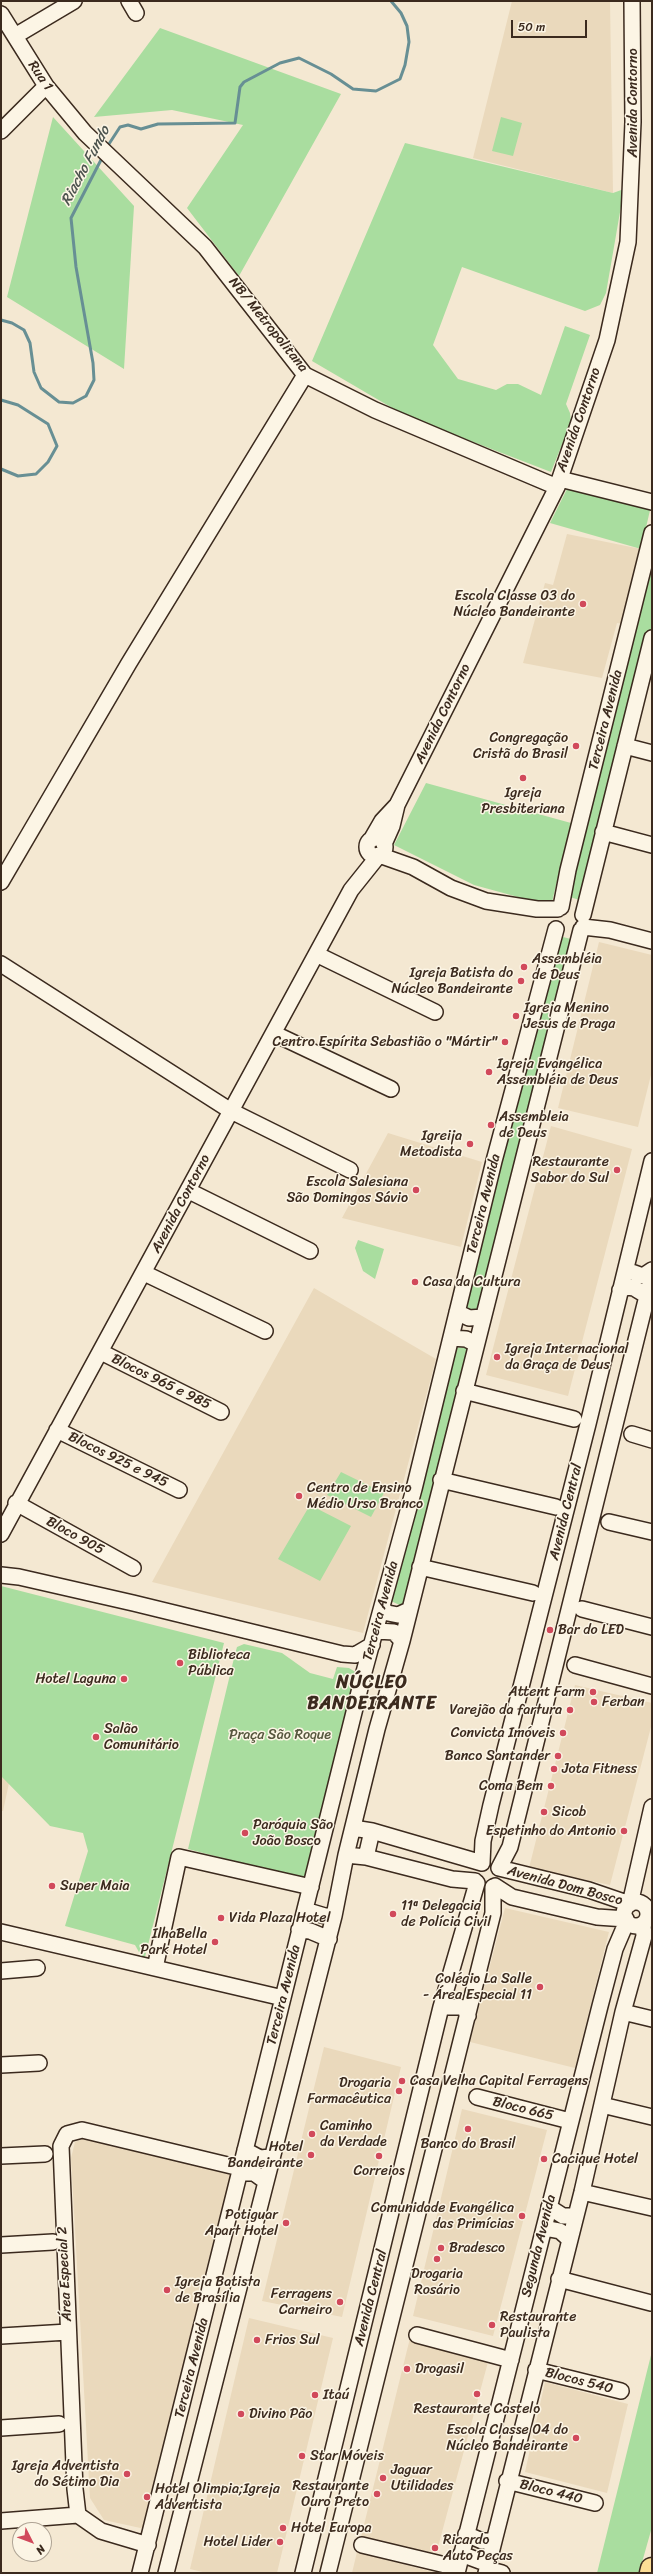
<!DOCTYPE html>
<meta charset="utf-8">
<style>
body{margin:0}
#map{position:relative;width:653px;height:2574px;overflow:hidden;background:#f4e8d2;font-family:Sriracha,sans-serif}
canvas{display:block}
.frame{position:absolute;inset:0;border:2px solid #3b2a1e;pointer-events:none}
.north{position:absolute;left:12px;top:2522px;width:40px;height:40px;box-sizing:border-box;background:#fcf5e5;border:1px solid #afa495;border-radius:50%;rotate:132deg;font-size:11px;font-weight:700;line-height:16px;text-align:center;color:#3b2a1e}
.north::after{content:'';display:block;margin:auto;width:14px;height:18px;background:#d1495b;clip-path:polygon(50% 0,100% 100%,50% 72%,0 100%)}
.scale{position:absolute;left:511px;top:20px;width:76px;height:18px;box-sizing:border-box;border:2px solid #3b2a1e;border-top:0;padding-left:5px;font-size:12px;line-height:14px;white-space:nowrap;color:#3b2a1e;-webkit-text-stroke:3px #fcf5e5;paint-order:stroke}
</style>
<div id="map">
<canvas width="653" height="2574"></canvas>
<div class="frame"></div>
<div class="north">N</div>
<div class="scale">50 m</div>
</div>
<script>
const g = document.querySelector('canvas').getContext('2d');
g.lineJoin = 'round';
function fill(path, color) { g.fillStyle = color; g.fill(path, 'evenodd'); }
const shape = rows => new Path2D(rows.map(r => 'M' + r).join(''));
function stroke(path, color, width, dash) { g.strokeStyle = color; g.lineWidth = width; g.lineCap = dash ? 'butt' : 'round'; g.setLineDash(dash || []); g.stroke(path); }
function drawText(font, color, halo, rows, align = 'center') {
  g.font = font + ' Sriracha,sans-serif'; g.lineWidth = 3; g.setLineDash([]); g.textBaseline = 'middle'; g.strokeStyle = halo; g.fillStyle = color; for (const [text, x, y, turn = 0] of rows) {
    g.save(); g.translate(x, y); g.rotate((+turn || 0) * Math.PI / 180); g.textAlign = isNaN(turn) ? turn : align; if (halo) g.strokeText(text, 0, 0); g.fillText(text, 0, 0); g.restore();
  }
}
const built = shape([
 [512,1,610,1,613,193,473,158],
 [567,534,641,549,622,624,617,623,602,678,523,663,545,583,553,585],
 [599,942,652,955,652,1071,638,1127,558,1108],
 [551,1126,632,1149,568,1396,486,1375],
 [388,1133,482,1162,461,1247,342,1218],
 [314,1288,436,1359,363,1633,152,1582],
 [575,1685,652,1703,652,1723,610,1885,529,1868],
 [1,1757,14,1760,3,1811,1,1811],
 [505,1908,609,1932,575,2068,470,2042],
 [324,2047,401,2067,342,2317,262,2301],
 [462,2109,547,2130,493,2336,413,2316],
 [84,2138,231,2175,203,2281,145,2529,104,2520,90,2498,71,2158,75,2142],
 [249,2318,333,2338,277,2573,207,2573,190,2569],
 [410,2338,488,2362,435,2558,361,2537],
 [545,2382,628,2404,607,2493,525,2472],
 [357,2552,433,2572,433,2573,352,2573]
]);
const green = shape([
 [160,28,341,94,239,276,187,208,243,125,172,110,94,117],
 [53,117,134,206,124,369,7,297],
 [501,117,522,123,513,156,492,151],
 [405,143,613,193,624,189,606,293,600,305,585,311,462,267,433,345,458,379,496,390,507,384,518,384,541,395,565,326,590,335,566,404,570,413,571,422,551,472,406,416,312,361],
 [569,485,651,506,641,549,550,523],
 [652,564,652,649,587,902,566,896],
 [426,783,571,823,551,906,474,885,394,845],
 [559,936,575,940,481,1315,464,1310],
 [358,1240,384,1249,375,1279,363,1271,355,1248],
 [452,1347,471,1348,406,1608,391,1601],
 [341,1472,384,1493,371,1517,327,1495],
 [310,1505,351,1526,320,1581,278,1559],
 [1,1586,224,1643,144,1961,135,1945,65,1926,88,1851,83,1833,50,1826,1,1776],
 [244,1644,282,1653,310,1673,333,1679,337,1667,349,1668,357,1673,306,1880,188,1849,235,1654,237,1647],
 [652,2351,652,2527,639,2573,597,2573]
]);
const stream = shape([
 [107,147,120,127,128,125,141,129,158,124,235,123,240,87,244,82,280,63,299,58,331,74,353,89,376,91,400,79,405,65,409,42,407,26,401,13,391,1],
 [1,320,12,323,24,330,30,343,34,372,41,388,59,402,73,403,86,396,94,380,93,363,76,267,71,218,103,156],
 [1,400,18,405,48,424,57,446,48,462,36,474,18,476,1,469]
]);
const minor = shape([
 [129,1,136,13],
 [1,14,46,86,85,133,205,247,305,375,375,410,557,487],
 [15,36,74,1],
 [1,131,46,86],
 [560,479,652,502],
 [625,746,652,753],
 [603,832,652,845],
 '367 847a9 9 0 1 1 18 0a9 9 0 1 1-18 0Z',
 [371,840,382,821,396,806],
 [384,844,392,826,397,805,557,487,607,340,628,242,633,122,632,1],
 [379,855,413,867,451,888,486,901,537,909,558,909],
 [1,882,129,663,305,375],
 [561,907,568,870,652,533],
 [583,915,652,638],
 [583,927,610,930,652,941],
 [318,955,435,1012],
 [1,964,231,1111,350,1170],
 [275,1034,391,1089],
 [189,1191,310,1251],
 [626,1270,643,1276,652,1270],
 [144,1273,265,1331],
 [652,1276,510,1847,499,1868,589,1890,630,1904,652,1807],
 [620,1290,628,1287,634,1288,644,1294,647,1299],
 [457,1312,469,1318,483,1317],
 [451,1338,466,1339,476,1344],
 [101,1352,221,1412],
 [464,1391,574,1419],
 [57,1430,179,1490],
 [632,1434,652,1440],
 [441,1480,556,1507],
 [16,1503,133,1568],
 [609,1522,652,1532],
 [1,1534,351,890,379,855],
 [420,1567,533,1593],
 [1,1575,19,1577,133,1603,342,1654,355,1655,372,1645],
 [382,1609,388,1613,398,1615,409,1610],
 [582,1609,652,1627],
 [376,1631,394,1632,402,1641],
 [575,1665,652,1686],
 [353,1828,372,1831,482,1863,483,1841,491,1805,588,1424,652,1161],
 [346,1855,366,1857,452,1879,475,1881],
 [366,1857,372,1831],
 [495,1886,512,1897,597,1917,626,1919],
 '624 1914a12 12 0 1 1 24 0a12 12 0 1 1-24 0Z',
 [305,1910,325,1916,334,1916],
 [299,1930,310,1931,329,1939],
 [1,1932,283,1998],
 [155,1968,179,1857,311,1887],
 [1,1971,37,1968],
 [441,2007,459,2007,464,2008,468,2016],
 [623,2012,652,2019],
 [1,2065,39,2063],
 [477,2097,570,2121],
 [602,2105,652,2117],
 [245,2150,260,2158,271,2157],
 [1,2156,45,2154],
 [239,2173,254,2173,265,2181],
 [582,2192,652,2208],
 [549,2207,563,2216,575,2216],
 [544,2228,560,2231,569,2239],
 [1,2245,53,2242],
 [559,2279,651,2303],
 [417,2335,511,2360],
 [1,2336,68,2332],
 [536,2370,621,2391],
 [1,2428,59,2424],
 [507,2481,595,2503],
 [1,2521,78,2515],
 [466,2534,482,2541,494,2541],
 [148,2545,101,2531,78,2515,75,2489,61,2146,67,2134,82,2130,240,2168],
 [362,2545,458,2568],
 [461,2554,488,2564],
 [487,2569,502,2573],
 [140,2573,364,1672,414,1489,494,1161,556,929],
 [166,2573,334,1916,346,1855,377,1729,402,1641,581,930],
 [303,2573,441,2007,477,1883],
 [328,2573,493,1913,493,1887],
 [457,2573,600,2006,615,1949,627,1921],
 [486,2573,582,2192,623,2012,644,1936,643,1924]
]);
const highway = shape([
 [651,2573,652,2569]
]);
const markers = [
 [583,604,4,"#d1495b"],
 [576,746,4,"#d1495b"],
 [523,778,4,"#d1495b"],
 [524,967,4,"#d1495b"],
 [521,981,4,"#d1495b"],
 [516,1016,4,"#d1495b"],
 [505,1042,4,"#d1495b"],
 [489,1072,4,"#d1495b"],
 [491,1125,4,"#d1495b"],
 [470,1144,4,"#d1495b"],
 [617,1170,4,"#d1495b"],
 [416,1190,4,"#d1495b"],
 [415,1282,4,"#d1495b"],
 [497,1357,4,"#d1495b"],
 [299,1496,4,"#d1495b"],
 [550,1630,4,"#d1495b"],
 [180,1663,4,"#d1495b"],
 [124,1679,4,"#d1495b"],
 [593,1692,4,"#d1495b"],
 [594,1702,4,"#d1495b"],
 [570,1710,4,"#d1495b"],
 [563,1733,4,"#d1495b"],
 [96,1737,4,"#d1495b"],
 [558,1756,4,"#d1495b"],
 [554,1769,4,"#d1495b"],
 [551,1786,4,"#d1495b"],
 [544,1812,4,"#d1495b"],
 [624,1831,4,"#d1495b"],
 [245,1833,4,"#d1495b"],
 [52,1886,4,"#d1495b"],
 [393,1914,4,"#d1495b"],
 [221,1918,4,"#d1495b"],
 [215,1942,4,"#d1495b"],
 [540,1987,4,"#d1495b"],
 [402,2081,4,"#d1495b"],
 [399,2091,4,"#d1495b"],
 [468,2129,4,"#d1495b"],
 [312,2134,4,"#d1495b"],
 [311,2155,4,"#d1495b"],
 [379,2156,4,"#d1495b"],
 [544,2159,4,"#d1495b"],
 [522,2216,4,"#d1495b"],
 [286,2223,4,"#d1495b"],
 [441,2248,4,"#d1495b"],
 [437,2259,4,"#d1495b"],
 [167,2290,4,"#d1495b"],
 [340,2302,4,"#d1495b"],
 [492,2325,4,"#d1495b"],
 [257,2340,4,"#d1495b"],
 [407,2369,4,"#d1495b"],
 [477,2394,4,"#d1495b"],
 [315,2395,4,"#d1495b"],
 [241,2414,4,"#d1495b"],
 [576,2438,4,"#d1495b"],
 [302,2456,4,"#d1495b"],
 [127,2474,4,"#d1495b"],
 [383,2478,4,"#d1495b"],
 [377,2494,4,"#d1495b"],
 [147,2497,4,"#d1495b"],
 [283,2528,4,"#d1495b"],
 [280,2542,4,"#d1495b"],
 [435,2548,4,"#d1495b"]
];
const streetNames = [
 ["Rua 1",40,76,56],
 ["Avenida Contorno",633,103,-90],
 ["NB/ Metropolitana",268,325,51],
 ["Avenida Contorno",579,420,-71],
 ["Avenida Contorno",443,714,-64],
 ["Terceira Avenida",606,720,-76],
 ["Avenida Contorno",181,1204,-62],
 ["Terceira Avenida",484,1204,-76],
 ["Blocos 965 e 985",161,1382,26],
 ["Blocos 925 e 945",118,1460,26],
 ["Avenida Central",566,1512,-76],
 ["Bloco 905",75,1536,29],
 ["Terceira Avenida",381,1611,-75],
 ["Avenida Dom Bosco",565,1886,15],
 ["Terceira Avenida",284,1995,-76],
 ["Bloco 665",523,2109,14],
 ["Segunda Avenida",539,2246,-76],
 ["Área Especial 2",65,2274,-93],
 ["Avenida Central",371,2298,-76],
 ["Terceira Avenida",192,2368,-76],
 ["Blocos 540",579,2381,14],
 ["Bloco 440",551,2492,14]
];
const poiNames = [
 ["Escola Classe 03 do",575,596,"right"],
 ["Núcleo Bandeirante",575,612,"right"],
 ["Congregação",568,738,"right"],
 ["Cristã do Brasil",568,754,"right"],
 ["Igreja",523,793,"center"],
 ["Presbiteriana",523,809,"center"],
 ["Assembléia",532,959],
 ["de Deus",532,975],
 ["Igreja Batista do",513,973,"right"],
 ["Núcleo Bandeirante",513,989,"right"],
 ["Igreja Menino",524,1008],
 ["Jesus de Praga",524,1024],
 ["Centro Espírita Sebastião o \"Mártir\"",497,1042,"right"],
 ["Igreja Evangélica",497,1064],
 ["Assembléia de Deus",497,1080],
 ["Assembleia",499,1117],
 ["de Deus",499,1133],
 ["Igreija",462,1136,"right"],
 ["Metodista",462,1152,"right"],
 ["Restaurante",609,1162,"right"],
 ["Sabor do Sul",609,1178,"right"],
 ["Escola Salesiana",408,1182,"right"],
 ["São Domingos Sávio",408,1198,"right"],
 ["Casa da Cultura",423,1282],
 ["Igreja Internacional",505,1349],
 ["da Graça de Deus",505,1365],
 ["Centro de Ensino",307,1488],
 ["Médio Urso Branco",307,1504],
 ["Bar do LED",558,1630],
 ["Biblioteca",188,1655],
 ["Pública",188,1671],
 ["Hotel Laguna",116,1679,"right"],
 ["Attent Farm",585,1692,"right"],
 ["Ferban",602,1702],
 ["Varejão da fartura",562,1710,"right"],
 ["Salão",104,1729],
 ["Comunitário",104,1745],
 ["Convicta Imóveis",555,1733,"right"],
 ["Banco Santander",550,1756,"right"],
 ["Jota Fitness",562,1769],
 ["Coma Bem",543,1786,"right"],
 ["Sicob",552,1812],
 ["Paróquia São",253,1825],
 ["João Bosco",253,1841],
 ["Espetinho do Antonio",616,1831,"right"],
 ["Super Maia",60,1886],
 ["11ª Delegacia",401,1906],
 ["de Polícia Civil",401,1922],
 ["Vida Plaza Hotel",229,1918],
 ["IlhaBella",207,1934,"right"],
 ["Park Hotel",207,1950,"right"],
 ["Colégio La Salle",532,1979,"right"],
 ["- Área Especial 11",532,1995,"right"],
 ["Casa Velha Capital Ferragens",410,2081],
 ["Drogaria",391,2083,"right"],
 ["Farmacêutica",391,2099,"right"],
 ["Caminho",320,2126],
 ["da Verdade",320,2142],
 ["Banco do Brasil",468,2144,"center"],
 ["Hotel",303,2147,"right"],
 ["Bandeirante",303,2163,"right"],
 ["Cacique Hotel",552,2159],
 ["Correios",379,2171,"center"],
 ["Comunidade Evangélica",514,2208,"right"],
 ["das Primícias",514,2224,"right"],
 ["Potiguar",278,2215,"right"],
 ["Apart Hotel",278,2231,"right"],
 ["Bradesco",449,2248],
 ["Drogaria",437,2274,"center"],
 ["Rosário",437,2290,"center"],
 ["Igreja Batista",175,2282],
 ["de Brasília",175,2298],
 ["Ferragens",332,2294,"right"],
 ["Carneiro",332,2310,"right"],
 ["Restaurante",500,2317],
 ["Paulista",500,2333],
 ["Frios Sul",265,2340],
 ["Drogasil",415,2369],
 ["Itaú",323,2395],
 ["Restaurante Castelo",477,2409,"center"],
 ["Divino Pão",249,2414],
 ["Escola Classe 04 do",568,2430,"right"],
 ["Núcleo Bandeirante",568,2446,"right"],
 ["Star Móveis",310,2456],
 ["Igreja Adventista",119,2466,"right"],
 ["do Sétimo Dia",119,2482,"right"],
 ["Jaguar",391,2470],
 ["Utilidades",391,2486],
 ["Restaurante",369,2486,"right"],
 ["Ouro Preto",369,2502,"right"],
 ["Hotel Olimpia;Igreja",155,2489],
 ["Adventista",155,2505],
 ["Hotel Europa",291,2528],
 ["Ricardo",443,2540],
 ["Auto Peças",443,2556],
 ["Hotel Lider",272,2542,"right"]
];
const parkNames = [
 ["Praça São Roque",280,1735]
];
const waterNames = [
 ["Riacho Fundo",86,166,-62]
];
const districtNames = [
 ["NÚCLEO",372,1683],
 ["BANDEIRANTE",372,1704]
];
fill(built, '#ead9bc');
fill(green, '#a9dd9f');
stroke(stream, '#678f94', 3);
stroke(minor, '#3b2a1e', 18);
stroke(highway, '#3b2a1e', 25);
stroke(minor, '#fcf5e5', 15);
stroke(highway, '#fdde96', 22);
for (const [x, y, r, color] of markers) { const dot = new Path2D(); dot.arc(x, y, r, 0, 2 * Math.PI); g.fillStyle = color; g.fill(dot); stroke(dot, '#fcf5e5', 1.5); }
drawText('14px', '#3b2a1e', '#fcf5e5', streetNames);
drawText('14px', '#3b2a1e', '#fcf5e5', poiNames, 'left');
drawText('14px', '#56573e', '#fcf5e5', parkNames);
drawText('italic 15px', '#4d544f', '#fcf5e5', waterNames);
g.letterSpacing = '1px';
drawText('bold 18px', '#3b2a1e', '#fcf5e5', districtNames);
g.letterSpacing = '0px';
</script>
